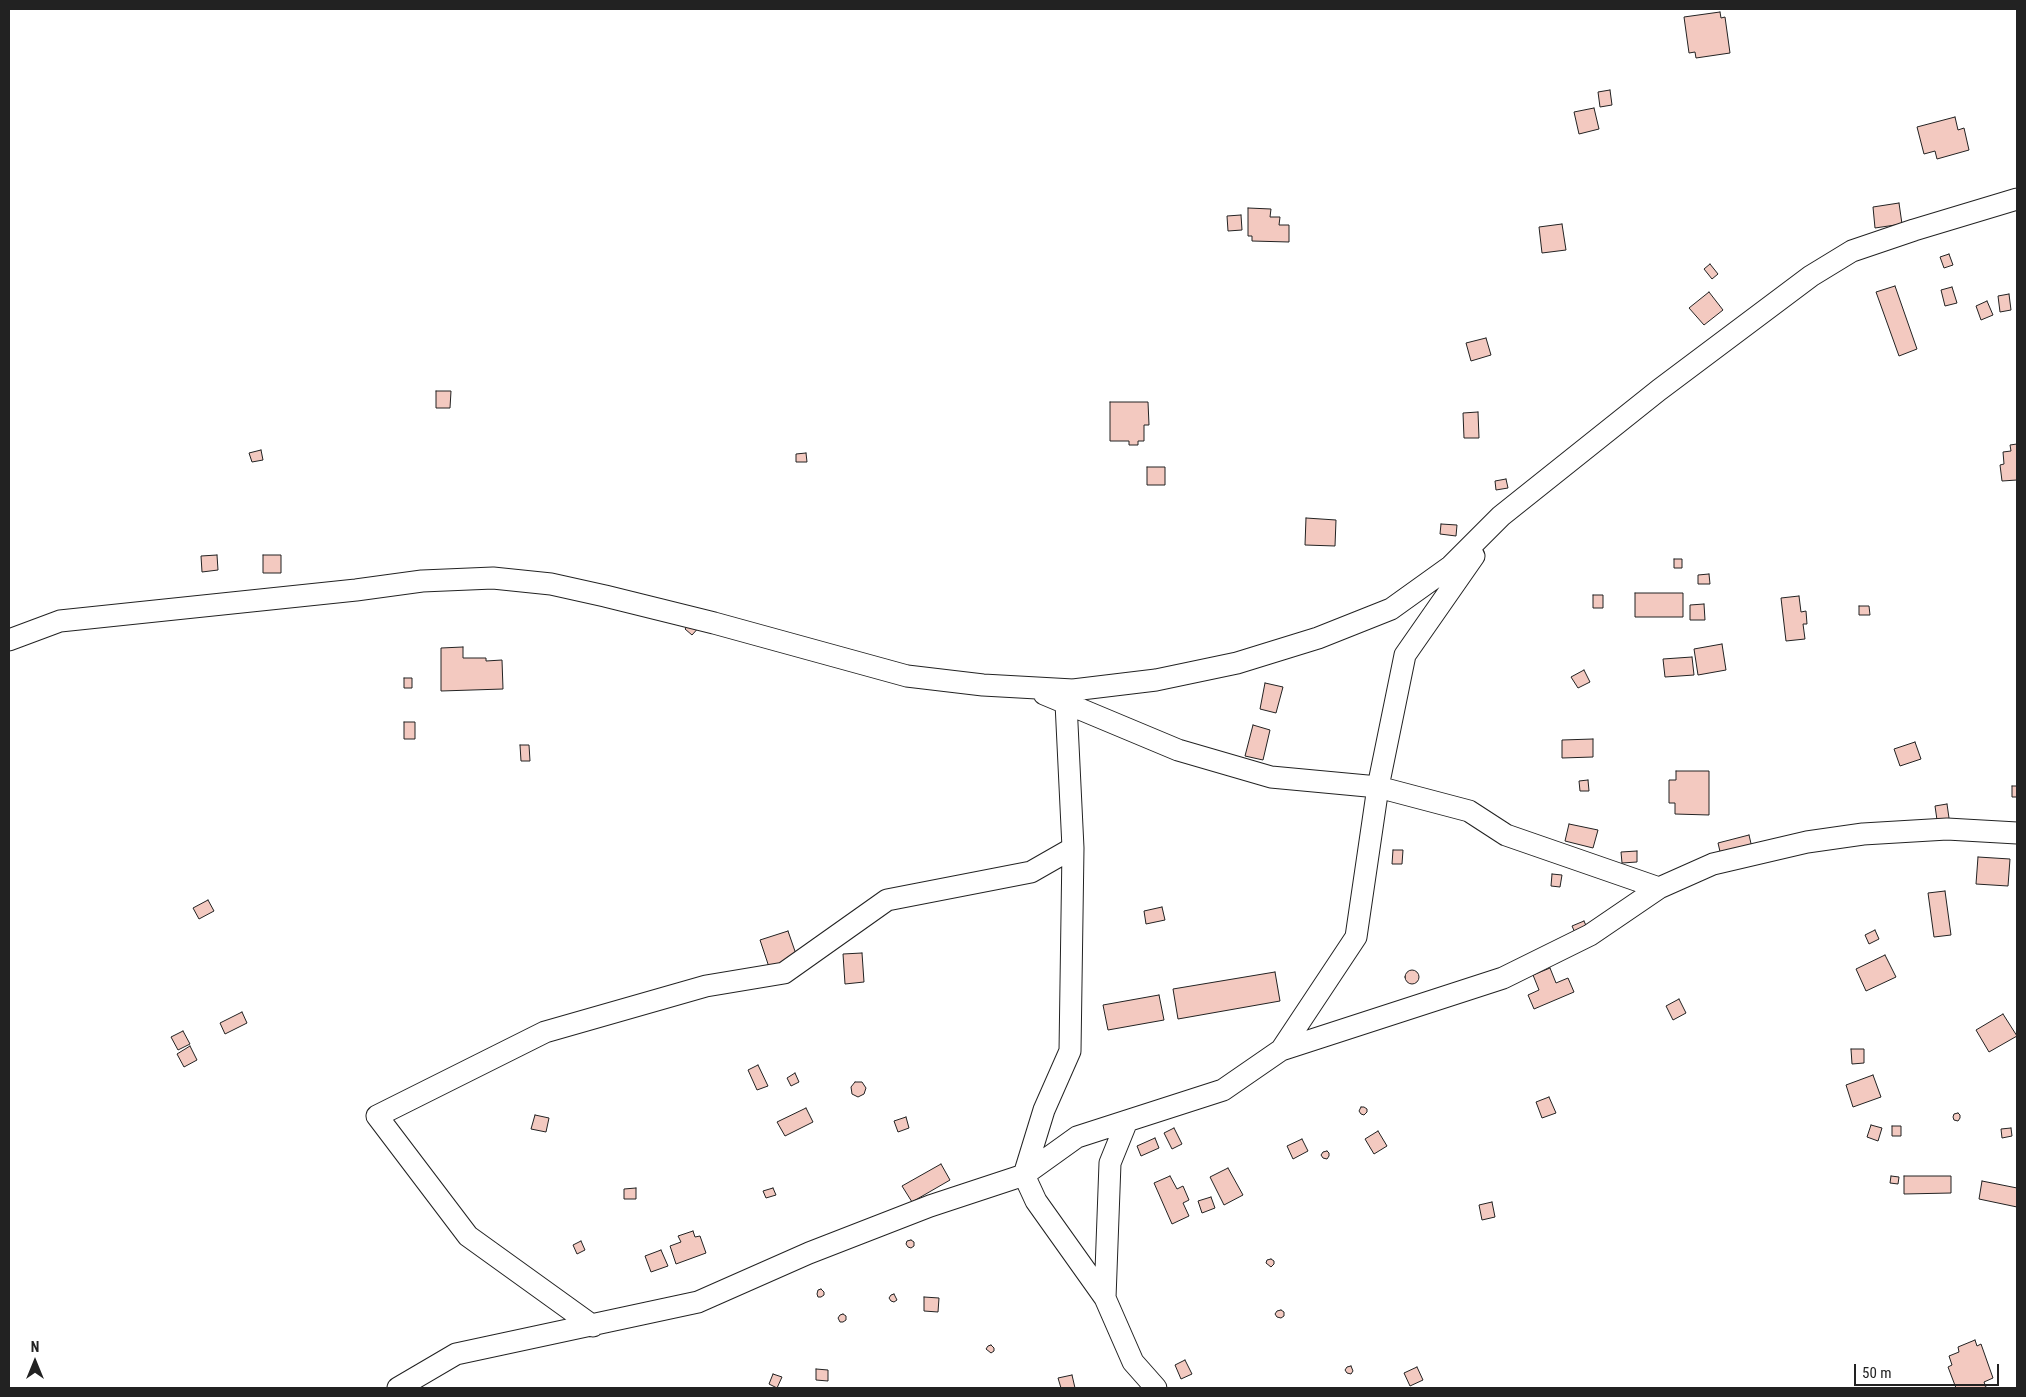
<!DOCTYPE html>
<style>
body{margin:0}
#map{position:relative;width:2026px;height:1397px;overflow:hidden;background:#fff;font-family:"Roboto Condensed",sans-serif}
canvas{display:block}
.frame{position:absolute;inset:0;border:10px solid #222;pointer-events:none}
.north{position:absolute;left:10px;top:1337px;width:50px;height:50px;-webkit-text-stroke:4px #fff;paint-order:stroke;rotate:0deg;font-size:14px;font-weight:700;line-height:20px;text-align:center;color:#222}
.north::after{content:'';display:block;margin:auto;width:18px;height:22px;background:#222;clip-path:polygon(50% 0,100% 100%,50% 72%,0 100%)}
.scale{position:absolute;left:1854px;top:1364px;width:145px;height:22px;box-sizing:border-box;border:2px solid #222;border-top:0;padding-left:6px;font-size:15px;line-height:18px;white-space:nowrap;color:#222;-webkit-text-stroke:4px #fff;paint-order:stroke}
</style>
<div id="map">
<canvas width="2026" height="1397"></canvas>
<div class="frame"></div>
<div class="north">N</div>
<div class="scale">50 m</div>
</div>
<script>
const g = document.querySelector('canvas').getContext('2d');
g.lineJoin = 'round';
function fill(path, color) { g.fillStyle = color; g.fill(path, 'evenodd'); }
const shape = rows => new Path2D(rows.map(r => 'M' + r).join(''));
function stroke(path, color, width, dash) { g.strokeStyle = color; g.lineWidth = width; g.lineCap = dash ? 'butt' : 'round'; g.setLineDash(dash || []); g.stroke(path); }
const building = shape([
 [1720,12,1721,18,1725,17,1730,53,1696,58,1695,52,1689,53,1684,17,1720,12],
 [1610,90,1612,105,1600,107,1598,92,1610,90],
 [1594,108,1599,129,1579,134,1574,112,1594,108],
 [1955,117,1958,130,1964,128,1969,150,1937,159,1935,151,1924,154,1917,127,1955,117],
 [1899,203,1902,224,1875,228,1873,207,1899,203],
 [1248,208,1271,209,1270,217,1280,217,1279,225,1289,225,1289,242,1252,241,1252,236,1248,236,1248,208],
 [1241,215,1242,230,1228,231,1227,216,1241,215],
 [1562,224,1566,250,1542,253,1539,227,1562,224],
 [1949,254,1953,265,1944,268,1940,257,1949,254],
 [1710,264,1718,274,1712,279,1704,269,1710,264],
 [1895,286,1917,349,1899,356,1876,292,1895,286],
 [1952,287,1957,303,1945,306,1941,290,1952,287],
 [1709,292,1723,310,1704,325,1689,308,1709,292],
 [2009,294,2011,310,2000,312,1998,296,2009,294],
 [1987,301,1993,315,1981,320,1976,306,1987,301],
 [1486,338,1491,355,1471,361,1466,343,1486,338],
 [436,391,451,391,450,408,436,408,436,391],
 [1110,402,1148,402,1149,425,1144,425,1144,441,1138,441,1138,445,1129,445,1129,441,1110,441,1110,402],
 [1478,412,1479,438,1464,438,1463,413,1478,412],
 [2017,444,2017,480,2002,481,2000,465,2004,464,2003,452,2011,451,2010,445,2017,444],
 [261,450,263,460,252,462,249,453,261,450],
 [806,453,807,462,796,462,796,454,806,453],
 [1147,467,1165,467,1165,485,1147,485,1147,467],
 [1506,479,1508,488,1496,490,1495,481,1506,479],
 [1306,518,1336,520,1335,546,1305,545,1306,518],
 [1441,524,1457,525,1456,536,1440,534,1441,524],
 [217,555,218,570,202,572,201,556,217,555],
 [263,555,281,555,281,573,263,573,263,555],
 [1674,559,1682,559,1682,568,1674,568,1674,559],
 [1709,574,1710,584,1698,584,1698,575,1709,574],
 [1635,593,1683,593,1683,617,1635,617,1635,593],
 [1593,595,1603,595,1603,608,1593,608,1593,595],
 [1799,596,1801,612,1806,611,1807,624,1803,624,1805,639,1786,641,1781,598,1799,596],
 [1704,604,1705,620,1690,620,1690,605,1704,604],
 [1859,606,1869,606,1870,615,1859,615,1859,606],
 [694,618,701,625,692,635,685,629,694,618],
 [1722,644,1726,670,1698,675,1694,649,1722,644],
 [463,647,463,658,486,658,486,661,502,660,503,689,441,691,441,648,463,647],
 [1692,657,1694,675,1665,677,1663,659,1692,657],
 [1584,670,1590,682,1578,688,1571,677,1584,670],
 [404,678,412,678,412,688,404,688,404,678],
 [1265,683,1283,687,1276,713,1260,709,1265,683],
 [404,722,415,722,415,739,404,739,404,722],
 [1253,725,1270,730,1263,760,1245,756,1253,725],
 [1593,739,1593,757,1562,758,1562,740,1593,739],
 [1915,742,1921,759,1900,766,1894,749,1915,742],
 [520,745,529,745,530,761,521,761,520,745],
 [1676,771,1709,771,1709,815,1675,814,1675,803,1669,803,1669,780,1676,780,1676,771],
 [1588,780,1589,791,1580,791,1579,781,1588,780],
 [2012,786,2017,786,2017,797,2012,797,2012,786],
 [1947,804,1950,825,1938,827,1935,806,1947,804],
 [1569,824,1598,830,1593,848,1565,841,1569,824],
 [1749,835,1753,852,1722,860,1718,843,1749,835],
 [1393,850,1403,850,1402,864,1392,864,1393,850],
 [1637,851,1637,862,1622,863,1621,852,1637,851],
 [1978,857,2010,859,2008,886,1976,884,1978,857],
 [1552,874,1562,875,1560,887,1551,886,1552,874],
 [1945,891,1951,935,1934,937,1928,893,1945,891],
 [208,900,214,911,199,919,193,908,208,900],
 [1162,907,1165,920,1146,924,1144,911,1162,907],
 [1584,921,1588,930,1576,935,1572,926,1584,921],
 [1875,930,1879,939,1869,944,1865,935,1875,930],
 [788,931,797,957,769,967,760,940,788,931],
 [862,953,864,982,845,984,843,954,862,953],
 [1885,955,1896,977,1866,991,1856,969,1885,955],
 [1550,968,1556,983,1568,978,1574,992,1534,1009,1528,995,1539,990,1533,975,1550,968],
 '1405 977a7 7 0 1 1 14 0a7 7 0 1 1-14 0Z',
 [1275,972,1280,1001,1178,1019,1173,989,1275,972],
 [1159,995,1164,1020,1108,1030,1103,1005,1159,995],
 [1679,999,1686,1013,1673,1020,1666,1006,1679,999],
 [242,1012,247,1023,225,1034,220,1023,242,1012],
 [2003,1014,2017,1036,1989,1052,1976,1030,2003,1014],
 [183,1031,190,1044,178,1050,171,1037,183,1031],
 [190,1046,197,1060,184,1067,177,1054,190,1046],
 [1851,1049,1864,1049,1864,1063,1852,1064,1851,1049],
 [758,1065,768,1086,757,1090,748,1070,758,1065],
 [795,1073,799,1082,791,1086,787,1078,795,1073],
 [1873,1075,1881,1097,1853,1107,1846,1085,1873,1075],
 [855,1082,862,1082,866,1088,864,1094,858,1097,852,1094,851,1087,855,1082],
 [1549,1097,1556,1113,1542,1118,1536,1102,1549,1097],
 [1361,1107,1364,1107,1367,1109,1367,1112,1364,1115,1361,1114,1359,1111,1361,1107],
 [806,1108,813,1122,785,1136,777,1122,806,1108],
 [1958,1113,1960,1115,1960,1118,1958,1121,1954,1120,1953,1117,1954,1114,1958,1113],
 [535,1115,549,1118,546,1132,531,1129,535,1115],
 [906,1117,909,1128,898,1132,894,1121,906,1117],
 [1871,1125,1882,1128,1878,1141,1867,1137,1871,1125],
 [1892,1126,1901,1126,1901,1136,1892,1136,1892,1126],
 [1174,1128,1182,1144,1172,1149,1164,1133,1174,1128],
 [2011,1128,2012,1136,2002,1138,2001,1129,2011,1128],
 [1378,1131,1387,1146,1374,1154,1365,1139,1378,1131],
 [1155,1138,1159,1148,1141,1156,1137,1146,1155,1138],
 [1302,1139,1308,1151,1293,1159,1287,1146,1302,1139],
 [1327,1151,1329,1153,1329,1156,1327,1159,1323,1158,1321,1155,1323,1152,1327,1151],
 [941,1164,950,1180,912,1202,902,1186,941,1164],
 [1228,1168,1243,1195,1224,1205,1210,1177,1228,1168],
 [1170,1176,1177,1189,1183,1186,1189,1200,1183,1203,1189,1216,1172,1224,1154,1183,1170,1176],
 [1891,1176,1899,1177,1898,1184,1890,1183,1891,1176],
 [1904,1176,1951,1176,1951,1193,1904,1194,1904,1176],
 [1982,1181,2017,1188,2017,1207,1979,1199,1982,1181],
 [636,1188,636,1199,624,1199,624,1189,636,1188],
 [773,1188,776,1195,766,1198,763,1191,773,1188],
 [1211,1197,1215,1208,1202,1213,1198,1201,1211,1197],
 [1492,1202,1495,1217,1482,1220,1479,1205,1492,1202],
 [693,1231,695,1237,700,1236,706,1253,676,1264,670,1246,681,1242,678,1236,693,1231],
 [911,1240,914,1242,914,1246,911,1248,908,1247,906,1244,907,1241,911,1240],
 [581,1241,585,1250,577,1254,573,1245,581,1241],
 [661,1250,668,1266,651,1272,645,1256,661,1250],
 [1271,1259,1274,1261,1274,1264,1271,1267,1266,1263,1267,1260,1271,1259],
 [821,1289,824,1292,824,1295,821,1297,818,1297,817,1294,818,1290,821,1289],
 [894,1294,897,1300,894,1302,891,1301,889,1298,891,1295,894,1294],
 [924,1297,939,1298,938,1312,924,1311,924,1297],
 [1281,1310,1284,1312,1284,1316,1281,1318,1277,1317,1275,1314,1277,1311,1281,1310],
 [843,1314,846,1316,846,1320,843,1322,840,1322,838,1318,840,1315,843,1314],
 [1975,1340,1977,1346,1981,1344,1993,1378,1984,1382,1986,1387,1982,1388,1956,1388,1948,1367,1952,1365,1949,1356,1959,1352,1958,1347,1975,1340],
 [991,1345,994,1348,994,1351,991,1353,986,1349,988,1346,991,1345],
 [1185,1360,1192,1374,1181,1379,1175,1365,1185,1360],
 [1351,1366,1353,1371,1351,1374,1347,1373,1345,1370,1347,1367,1351,1366],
 [1417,1367,1423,1380,1410,1386,1404,1373,1417,1367],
 [816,1369,828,1370,828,1381,816,1380,816,1369],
 [773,1374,782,1377,777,1388,769,1384,773,1374],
 [1072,1375,1075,1388,1061,1388,1058,1378,1072,1375]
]);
const minor = shape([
 [9,640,60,621,356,590,422,581,493,578,551,584,605,596,714,623,907,676,983,685,1073,690,1156,680,1237,663,1318,638,1391,609,1451,566,1501,516,1659,390,1811,276,1852,251,1914,230,2017,199],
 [1044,694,1178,750,1271,777,1378,787,1469,811,1506,835,1659,888],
 [1066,703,1073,848,1070,1051,1044,1110,1024,1175,1036,1201,1105,1298],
 [1281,1050,1356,937,1378,787,1405,655,1474,556],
 [1127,1121,1110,1163,1105,1298,1133,1362,1156,1388],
 [593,1326,468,1236,377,1116,545,1032,706,986,784,973,887,900,1031,872,1073,848],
 [398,1388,456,1354,698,1302,809,1253,930,1206,1024,1175,1077,1137,1223,1090,1281,1050,1503,978,1590,935,1659,888,1713,864,1807,842,1863,834,1947,829,2017,833]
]);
fill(building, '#f3c9c0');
stroke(building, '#222', 1);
stroke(minor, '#222', 23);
stroke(minor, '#fff', 21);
</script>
